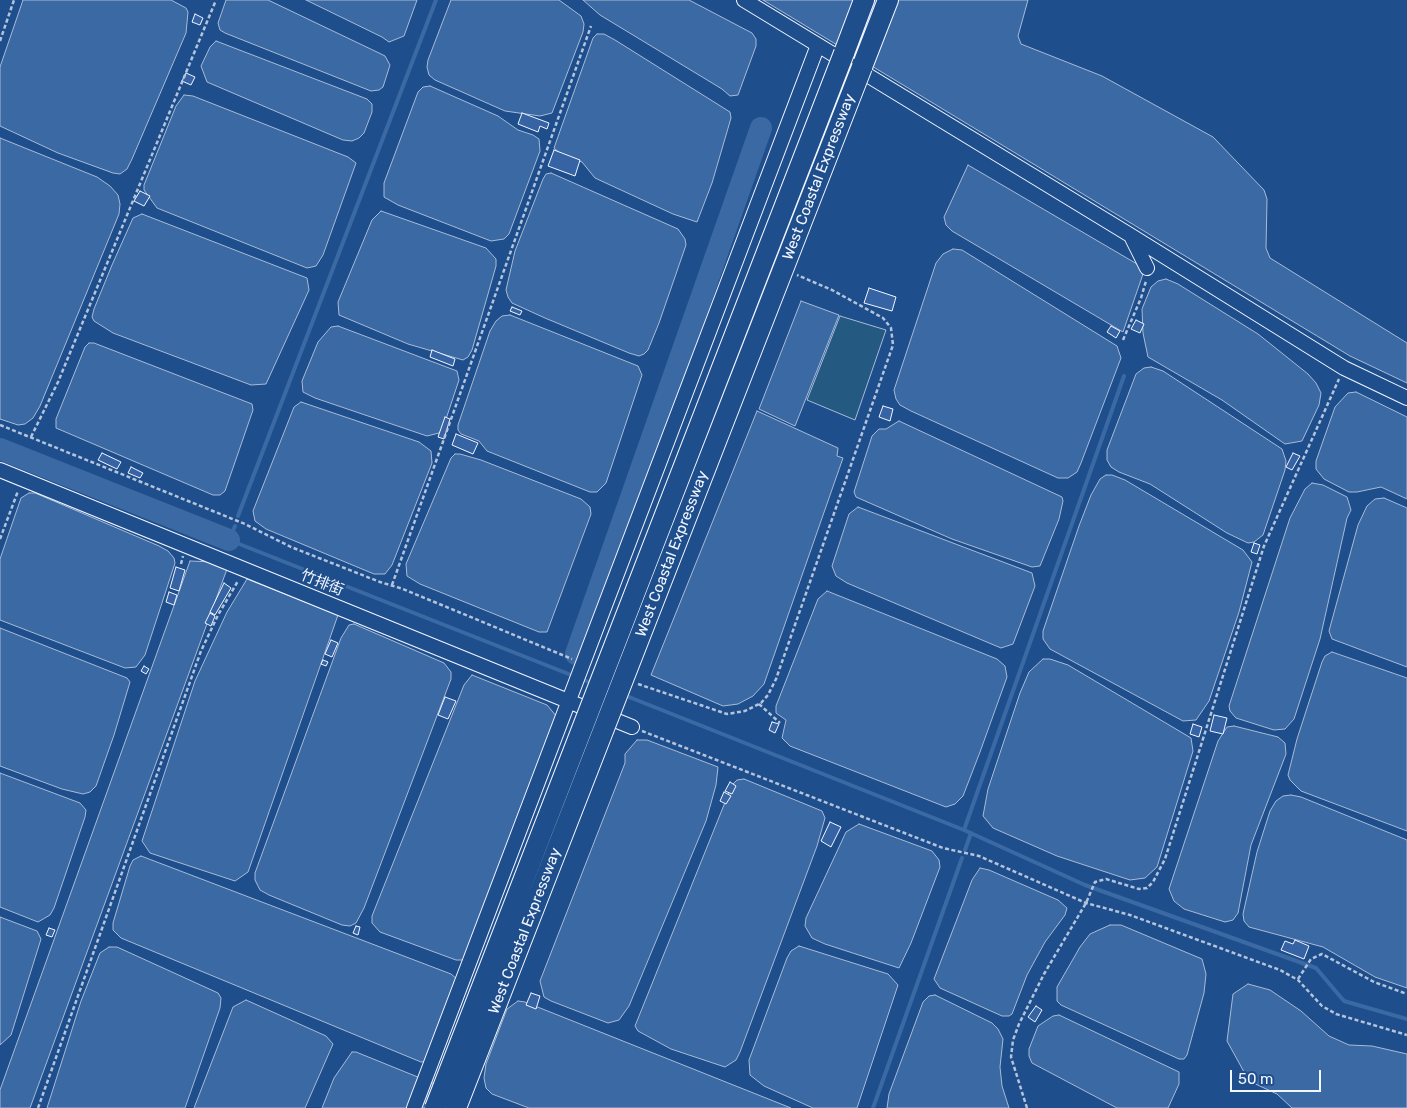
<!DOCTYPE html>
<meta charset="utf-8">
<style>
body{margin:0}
#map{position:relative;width:1407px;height:1108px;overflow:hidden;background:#1f4e8c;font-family:Rubik,sans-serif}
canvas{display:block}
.scale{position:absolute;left:1230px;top:1070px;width:91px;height:22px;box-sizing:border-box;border:2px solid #f2f6ff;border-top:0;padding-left:6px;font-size:15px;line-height:18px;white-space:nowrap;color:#f2f6ff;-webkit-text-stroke:4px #1f4e8c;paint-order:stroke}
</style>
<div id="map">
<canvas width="1407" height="1108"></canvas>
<div class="scale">50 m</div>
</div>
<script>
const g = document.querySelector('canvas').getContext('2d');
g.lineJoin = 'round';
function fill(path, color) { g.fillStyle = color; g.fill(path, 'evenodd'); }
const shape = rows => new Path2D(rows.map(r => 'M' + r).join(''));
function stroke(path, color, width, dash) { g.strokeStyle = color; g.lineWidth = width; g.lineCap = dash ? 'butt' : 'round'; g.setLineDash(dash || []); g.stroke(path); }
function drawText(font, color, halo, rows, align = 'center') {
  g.font = font + ' Rubik,"Noto Sans SC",sans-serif'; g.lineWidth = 4; g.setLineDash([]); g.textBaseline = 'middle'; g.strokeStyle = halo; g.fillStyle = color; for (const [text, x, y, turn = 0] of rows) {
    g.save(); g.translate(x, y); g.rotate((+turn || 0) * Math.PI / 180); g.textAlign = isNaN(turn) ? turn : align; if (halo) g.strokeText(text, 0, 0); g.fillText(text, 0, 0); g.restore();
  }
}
const green = shape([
 [840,316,886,330,855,420,807,400,840,316]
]);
const water = shape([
 [23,0,171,0,186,8,188,12,186,33,132,159,127,169,120,174,113,173,58,153,0,126,0,67,23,0],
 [226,0,268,0,379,53,385,56,390,65,383,87,379,90,371,91,225,33,220,30,218,23,226,0],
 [306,0,417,0,404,36,389,42,382,37,306,0],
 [451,0,559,0,581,16,584,24,583,32,552,113,540,116,505,111,435,80,429,75,427,67,428,60,451,0],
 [583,0,689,0,752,33,756,39,756,46,738,95,730,96,722,89,600,15,583,0],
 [763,0,1028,0,1018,36,1021,44,1102,76,1213,137,1264,190,1267,199,1266,248,1270,258,1407,343,1407,383,1350,356,763,0],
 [597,34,604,34,615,40,730,112,731,118,712,183,697,222,673,214,595,178,582,162,562,155,554,148,593,38,597,34],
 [216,41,367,99,372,104,372,112,364,133,359,138,352,141,343,140,207,82,201,66,210,47,216,41],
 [430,86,498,116,518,130,533,135,539,139,540,151,509,234,504,239,491,241,398,205,384,197,384,183,418,92,423,87,430,86],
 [184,95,193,96,348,157,356,163,323,255,316,266,307,268,157,208,144,190,144,185,176,106,184,95],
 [0,138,97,177,110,186,118,195,120,204,119,214,40,406,33,418,25,424,18,425,0,419,0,138],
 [968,165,1137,264,1143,274,1123,332,952,231,946,225,944,217,968,165],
 [551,173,678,229,685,239,686,245,659,323,648,350,644,354,639,356,629,353,545,318,512,303,508,297,506,290,515,251,543,179,546,174,551,173],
 [381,211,486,248,496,259,496,266,472,350,468,357,463,360,408,344,339,315,338,302,372,220,381,211],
 [142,214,307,278,309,290,266,384,251,385,113,333,94,321,92,317,94,309,112,265,133,218,142,214],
 [953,249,962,250,1117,346,1121,358,1081,463,1077,472,1068,478,1058,478,911,411,900,405,896,399,894,390,936,263,943,254,953,249],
 [1166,279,1178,284,1258,334,1308,374,1316,383,1321,393,1319,405,1302,441,1285,444,1222,400,1148,357,1143,333,1142,309,1151,287,1158,281,1166,279],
 [801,301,839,315,795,426,759,409,801,301],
 [510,315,638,366,642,375,606,483,597,492,590,492,487,451,479,441,461,434,458,430,458,425,490,331,496,321,502,316,510,315],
 [338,326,457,371,459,380,443,428,439,433,427,436,315,398,303,392,302,381,318,342,331,327,338,326],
 [89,343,94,343,252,404,253,410,225,491,220,495,213,495,56,428,56,419,85,347,89,343],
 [1151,367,1163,371,1282,449,1286,461,1285,470,1263,535,1254,542,1248,543,1227,533,1150,484,1119,472,1111,467,1107,460,1107,450,1136,374,1144,368,1151,367],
 [1356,392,1407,417,1407,499,1381,487,1357,492,1349,492,1324,479,1316,469,1316,461,1335,407,1348,393,1356,392],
 [301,402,419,442,431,451,432,463,392,565,385,574,374,574,266,529,255,521,253,511,294,407,301,402],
 [757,411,838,448,837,456,843,458,764,684,753,696,738,704,723,706,651,675,757,411],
 [899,421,1062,497,1063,501,1059,519,1040,566,1032,567,952,539,856,497,854,492,872,436,879,429,886,429,899,421],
 [455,454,460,454,481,460,581,499,590,507,591,514,547,632,539,632,420,584,407,576,406,564,451,458,455,454],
 [1106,475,1112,475,1125,480,1243,550,1252,562,1239,612,1209,701,1196,720,1183,721,1050,649,1043,639,1043,631,1079,526,1091,495,1100,479,1106,475],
 [1312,483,1323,485,1347,497,1351,510,1347,518,1320,639,1294,719,1285,729,1274,730,1236,718,1230,711,1229,706,1290,518,1305,489,1312,483],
 [29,493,35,493,159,546,168,551,174,558,175,563,145,655,136,667,125,668,0,620,0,559,21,498,29,493],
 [1384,498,1407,508,1407,667,1332,639,1329,631,1358,525,1367,506,1375,499,1384,498],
 [858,507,1032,573,1035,586,1013,644,1001,648,847,583,836,576,832,566,849,514,858,507],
 [190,561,213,562,227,569,30,1108,0,1108,0,1090,190,561],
 [247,579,338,615,248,872,235,881,150,853,142,841,195,681,227,612,247,579],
 [827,591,997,659,1005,666,1007,677,980,752,963,796,955,804,946,807,790,746,782,738,786,720,776,713,776,706,818,599,827,591],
 [354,624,444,663,451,672,451,679,364,908,356,923,350,926,342,925,269,895,260,890,255,880,255,873,341,638,349,625,354,624],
 [0,628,127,678,130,682,114,735,96,786,90,792,83,794,62,789,0,766,0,628],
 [1332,652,1407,678,1407,831,1301,791,1290,780,1288,775,1297,739,1322,662,1325,656,1332,652],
 [1043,659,1050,659,1068,665,1191,738,1193,751,1157,867,1145,878,1130,880,1057,856,993,828,983,816,988,789,1020,693,1029,672,1043,659],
 [472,675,547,705,557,717,464,960,456,960,380,932,372,923,372,916,464,685,472,675],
 [1234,726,1278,737,1285,743,1286,754,1251,845,1238,913,1233,920,1225,922,1184,909,1174,901,1169,889,1218,741,1227,727,1234,726],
 [637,740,647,740,718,767,716,785,706,821,629,1006,619,1020,608,1023,551,1001,544,997,540,981,625,763,625,754,637,740],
 [0,773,80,803,86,810,85,817,54,908,50,915,38,922,0,907,0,773],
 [744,779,822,811,825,818,817,846,740,1052,736,1060,725,1067,671,1049,638,1031,635,1026,732,785,737,780,744,779],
 [1291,795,1301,797,1407,840,1407,988,1375,977,1323,947,1249,927,1244,921,1243,914,1257,852,1270,811,1276,801,1283,796,1291,795],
 [859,824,932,851,939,860,940,867,911,943,899,968,825,944,812,938,805,926,806,918,846,832,859,824],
 [141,856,451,974,458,980,429,1061,421,1062,121,938,113,930,113,923,130,866,133,860,141,856],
 [980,868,989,870,1058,900,1067,908,1065,915,1045,942,1027,975,1012,1014,1009,1016,1002,1016,940,988,934,979,972,880,980,868],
 [0,917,37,931,41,939,11,1035,0,1045,0,917],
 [1110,925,1121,925,1202,959,1206,974,1204,993,1187,1055,1184,1059,1179,1059,1061,1005,1057,1001,1057,987,1080,947,1090,934,1110,925],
 [799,946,888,974,898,985,857,1108,813,1108,764,1086,750,1075,749,1060,787,958,791,951,799,946],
 [109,947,117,947,218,993,221,998,220,1008,185,1108,47,1108,81,1001,100,953,109,947],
 [1248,984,1270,990,1301,1011,1329,1036,1349,1045,1372,1046,1407,1054,1407,1108,1292,1108,1277,1094,1249,1081,1227,1041,1233,994,1248,984],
 [935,995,992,1023,998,1029,1003,1039,1000,1067,1002,1086,1009,1108,887,1108,889,1094,923,1002,929,996,935,995],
 [246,1000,326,1036,333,1044,305,1108,194,1108,233,1007,246,1000],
 [518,1001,525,1002,791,1108,529,1108,492,1094,486,1088,484,1078,486,1064,507,1009,518,1001],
 [1059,1015,1179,1072,1179,1084,1168,1108,1117,1108,1032,1063,1029,1056,1029,1049,1038,1026,1053,1016,1059,1015],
 [352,1052,356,1052,435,1084,425,1108,322,1108,334,1078,352,1052]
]);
const stream = shape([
 [238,516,436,0],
 [235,526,229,540,594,684],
 [624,695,964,830,1085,885,1316,968,1344,1001,1407,1019],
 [964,830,1124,376],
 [965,850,971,833],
 [873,1108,962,858]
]);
const river = shape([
 [0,449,229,540],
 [576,654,761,128]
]);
const building = shape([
 [195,14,203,18,200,25,192,22,195,14],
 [186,73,195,77,191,85,182,81,186,73],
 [522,113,549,123,547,129,540,126,538,132,518,124,522,113],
 [554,150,580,160,575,176,548,166,554,150],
 [140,191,150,196,144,206,134,201,140,191],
 [869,288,896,297,892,311,864,303,869,288],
 [512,307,522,311,520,315,510,311,512,307],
 [1136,320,1144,324,1140,333,1131,329,1136,320],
 [1111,326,1120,331,1116,338,1107,332,1111,326],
 [432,350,455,359,453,366,430,357,432,350],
 [883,406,893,409,890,421,879,417,883,406],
 [445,417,450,419,444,439,438,437,445,417],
 [456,434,478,443,473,454,452,445,456,434],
 [102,453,121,462,117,469,98,460,102,453],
 [1293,453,1300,456,1292,470,1286,467,1293,453],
 [131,467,143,473,140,478,128,473,131,467],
 [1254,543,1260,545,1257,554,1251,552,1254,543],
 [176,567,185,570,179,591,170,588,176,567],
 [224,583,231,588,215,615,210,612,224,583],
 [169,592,177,595,174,605,166,602,169,592],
 [210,613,215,616,211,626,205,623,210,613],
 [331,640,338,643,332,657,325,654,331,640],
 [323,660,328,662,326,666,321,664,323,660],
 [144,666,149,669,146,674,141,671,144,666],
 [445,697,456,701,448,719,438,715,445,697],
 [1214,715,1227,718,1223,734,1210,731,1214,715],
 [772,722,779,724,775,733,769,730,772,722],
 [1193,724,1202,727,1199,737,1190,734,1193,724],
 [730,782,736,786,732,794,725,791,730,782],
 [724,792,731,796,726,804,720,801,724,792],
 [830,822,841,827,831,847,821,841,830,822],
 [356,926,360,927,358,935,353,933,356,926],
 [49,928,55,930,52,937,46,935,49,928],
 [1295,940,1309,946,1304,959,1281,950,1285,941,1293,944,1295,940],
 [531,993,540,996,536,1009,526,1005,531,993],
 [1036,1006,1042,1010,1035,1022,1028,1017,1036,1006]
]);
const path = shape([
 [0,41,14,0],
 [1123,340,1141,298,1146,281],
 [0,425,245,524,291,547,380,582,403,589,572,659],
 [31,437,58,382,216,0],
 [0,539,18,491],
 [181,564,183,556],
 [392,585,591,26],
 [638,684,727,714,745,711,761,703,768,695,776,679,893,345,891,328,883,318,832,290,797,275],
 [759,704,780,723],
 [642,731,943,848,979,856,1086,903,1130,915,1280,970,1298,980,1322,1006,1336,1014,1407,1035],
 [1298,979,1311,959,1322,954,1374,982,1407,994],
 [38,1108,201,651,218,615,238,581],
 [1027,1108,1011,1057,1013,1040,1019,1024,1044,974,1086,903,1095,882,1106,879,1139,889,1147,888,1153,882,1165,859,1264,546,1339,379]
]);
const minor = shape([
 [744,0,1130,235,1344,368,1407,398],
 [1132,238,1147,268],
 [0,470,632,727],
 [414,1108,818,45]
]);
const highway = shape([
 [844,53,864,0],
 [862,67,888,0]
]);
const highwayBridge = shape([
 [435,1108,844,53],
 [456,1108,862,67]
]);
const streetNames = [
 ["West Coastal Expressway",819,177,-69],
 ["West Coastal Expressway",672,554,-69],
 ["竹排街",322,583,22],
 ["West Coastal Expressway",525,931,-69]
];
fill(green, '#245a82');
stroke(green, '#a8bbd7', 1);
fill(water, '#3b69a3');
stroke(water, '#a8bbd7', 1);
stroke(stream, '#3b69a3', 4);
stroke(river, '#3b69a3', 22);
fill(building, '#3563a3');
stroke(building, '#f2f6ff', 1);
stroke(minor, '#f2f6ff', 16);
stroke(highway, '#f2f6ff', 22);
stroke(path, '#b3c4dc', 2.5, [4, 2.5]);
stroke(minor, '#1f4e8c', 14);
stroke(highway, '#1f4e8c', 20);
stroke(highwayBridge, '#f2f6ff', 22, []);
stroke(highwayBridge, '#1f4e8c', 20);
drawText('15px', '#f2f6ff', '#1f4e8c', streetNames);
</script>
